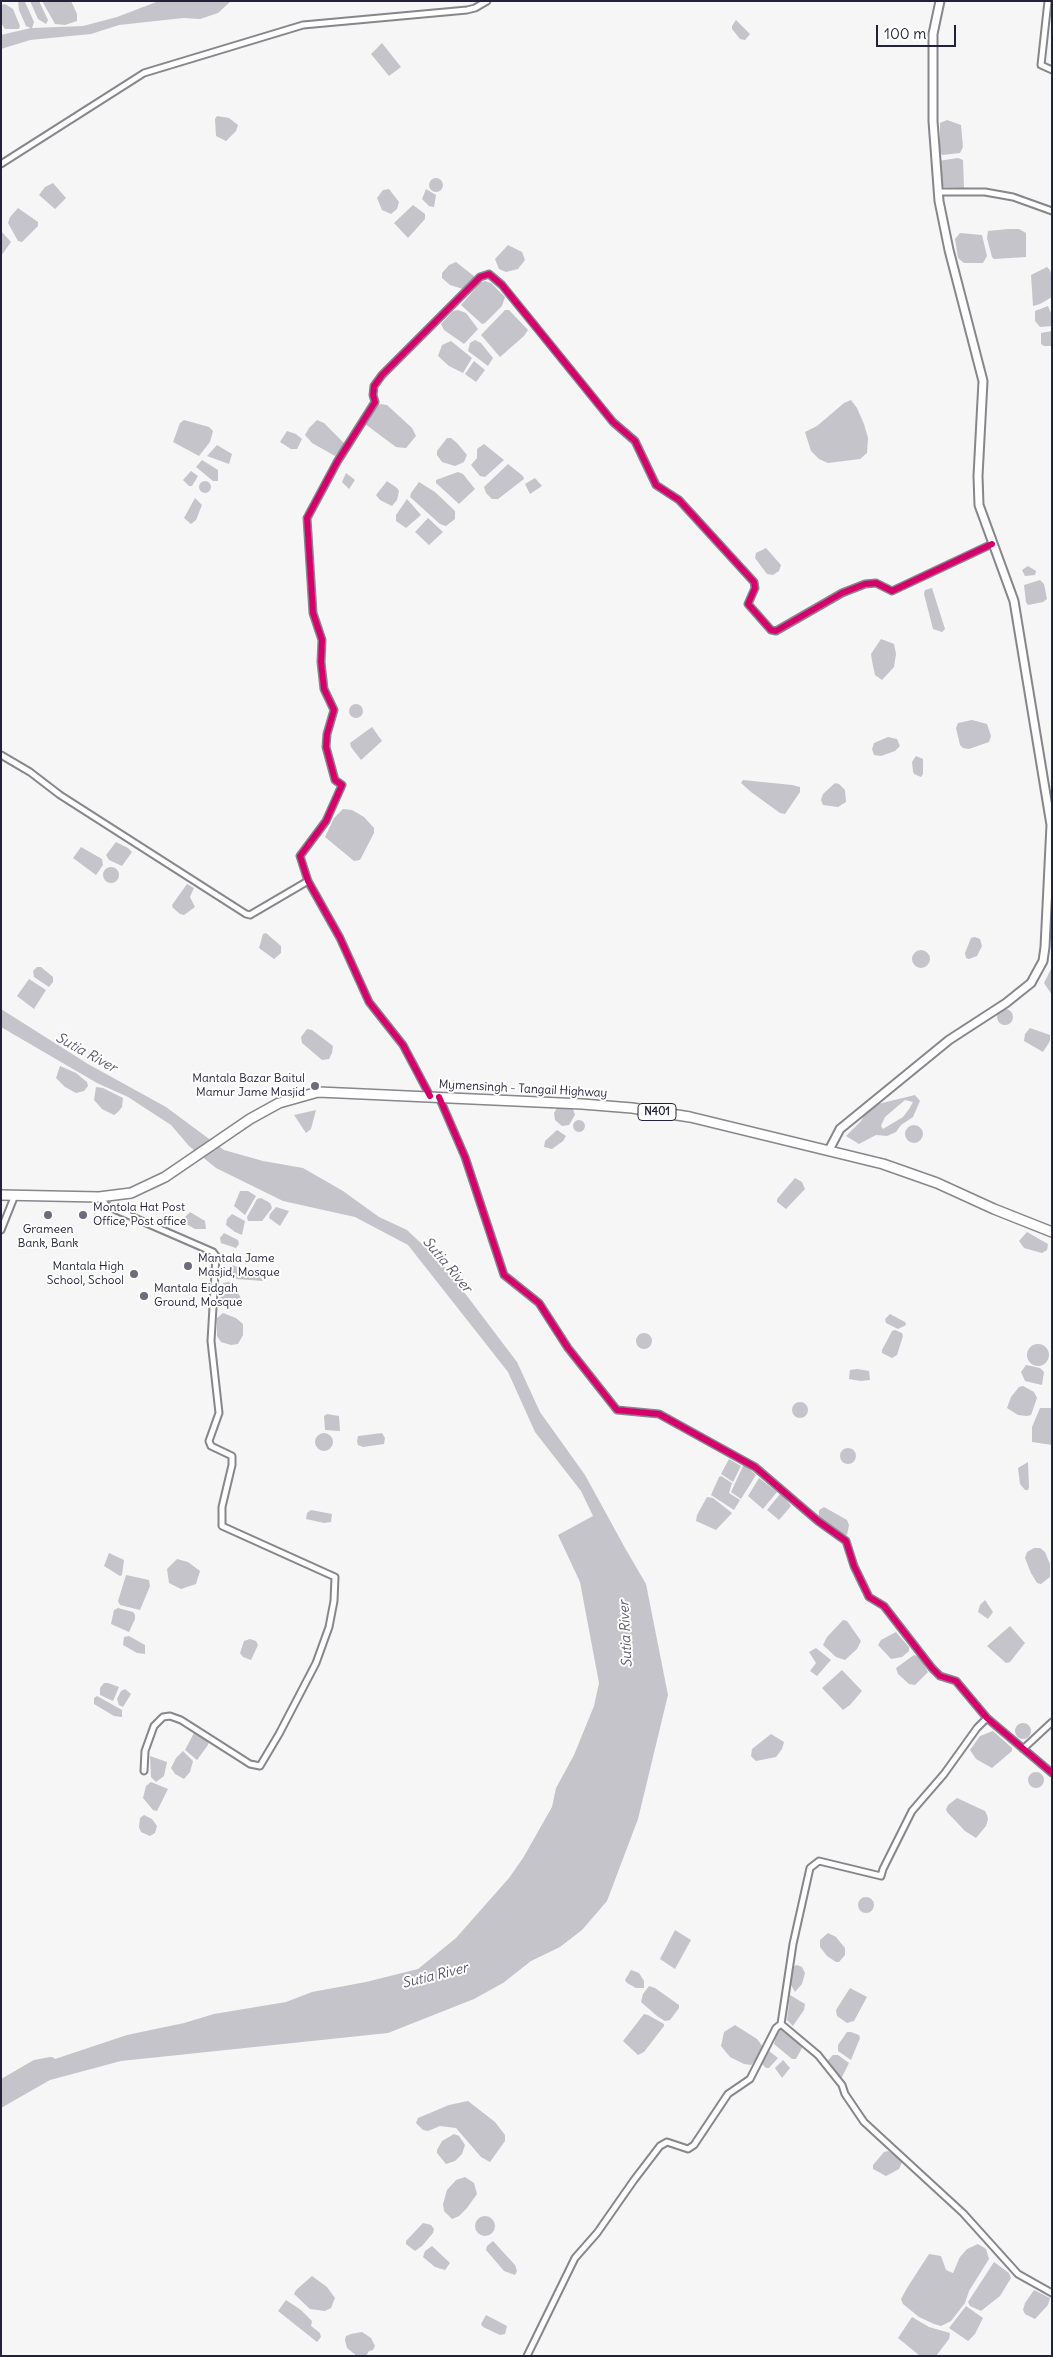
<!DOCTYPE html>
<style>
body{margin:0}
#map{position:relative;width:1053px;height:2357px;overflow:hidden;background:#f6f6f7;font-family:Delius,sans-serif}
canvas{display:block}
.frame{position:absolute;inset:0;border:2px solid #22223b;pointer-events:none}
.scale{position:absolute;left:876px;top:25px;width:80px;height:22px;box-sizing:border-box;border:2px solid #22223b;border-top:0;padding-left:6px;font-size:15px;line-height:18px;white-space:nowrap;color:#22223b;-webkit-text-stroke:4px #fff;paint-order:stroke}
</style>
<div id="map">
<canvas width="1053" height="2357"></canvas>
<div class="frame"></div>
<div class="scale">100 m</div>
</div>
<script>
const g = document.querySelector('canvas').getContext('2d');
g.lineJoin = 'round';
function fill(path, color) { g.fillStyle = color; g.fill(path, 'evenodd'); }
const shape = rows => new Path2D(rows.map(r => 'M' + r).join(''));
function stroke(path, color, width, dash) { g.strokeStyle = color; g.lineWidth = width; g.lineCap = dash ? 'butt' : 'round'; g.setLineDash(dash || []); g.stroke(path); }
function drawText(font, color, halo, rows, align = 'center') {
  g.font = font + ' Delius,sans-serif'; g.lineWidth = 4; g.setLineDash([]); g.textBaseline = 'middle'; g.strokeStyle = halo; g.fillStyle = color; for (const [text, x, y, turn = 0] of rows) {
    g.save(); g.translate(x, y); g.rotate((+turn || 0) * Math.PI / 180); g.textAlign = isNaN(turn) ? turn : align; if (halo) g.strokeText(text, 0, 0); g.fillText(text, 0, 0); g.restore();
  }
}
const water = shape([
 [18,1,25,2,34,22,32,28,83,26,117,17,159,1,231,1,218,13,200,19,183,18,119,25,91,34,30,40,1,49,1,35,31,28,26,26,19,10],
 [30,1,39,1,48,20,46,24,38,19],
 [42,1,71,1,77,14,77,21,65,25,55,24],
 [5,4,13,9,20,26,19,29,5,29,1,23,1,5],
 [736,20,750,34,745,40,740,39,732,29,732,26],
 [382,43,401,67,389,76,371,54],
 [217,116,229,118,238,125,236,131,226,141,216,136,215,119],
 [947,120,961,125,963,147,960,153,942,155,940,151,940,123],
 [958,158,963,160,964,188,944,187,941,185,938,161],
 '429 185a7 7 0 1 1 14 0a7 7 0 1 1-14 0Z',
 [53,183,66,198,55,209,39,195,45,187],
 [389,189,399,202,397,209,391,214,382,210,377,198,383,190],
 [426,189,436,195,434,207,429,206,422,199],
 [413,205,425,214,425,219,408,238,394,223],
 [18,208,38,222,38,226,22,242,18,241,8,223,10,217],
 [1008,229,1019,229,1026,233,1026,257,994,259,992,257,987,238,988,231],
 [1,231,11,242,1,256],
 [960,233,982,235,987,256,983,263,964,263,958,258,955,239],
 [508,245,522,252,525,260,518,269,506,272,499,269,495,259],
 [456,262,475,277,463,289,450,285,442,278,442,273,449,265],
 [1047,267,1050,270,1052,277,1052,297,1040,304,1033,306,1031,275],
 [485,281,491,283,505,297,502,306,485,323,482,324,461,305,480,283],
 [1048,306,1052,315,1052,326,1040,327,1035,321,1035,311],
 [458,310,466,313,478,329,464,344,444,330,441,324,453,311],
 [505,310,509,310,528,330,524,336,500,357,481,335],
 [1052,331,1052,346,1044,346,1041,344,1041,333],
 [475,340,481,343,493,358,488,366,468,351,470,343],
 [451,341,472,358,463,373,449,366,438,356,442,345],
 [474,361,485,370,476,382,465,374],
 [851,400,857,408,864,424,868,438,867,453,860,459,828,463,819,459,811,451,805,432,817,426,844,403],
 [380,404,387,405,412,428,416,436,406,448,396,447,365,424,368,415],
 [184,420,209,427,213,431,210,442,199,456,173,442,180,423],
 [317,420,324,423,345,444,335,456,312,443,305,435,309,428],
 [287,431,296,434,302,439,297,449,291,449,280,442],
 [447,438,451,438,457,443,467,455,464,462,455,466,442,462,437,455,437,451],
 [484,444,504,460,485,477,480,476,471,465,477,458,477,449],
 [217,445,232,454,229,464,207,456],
 [202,460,218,470,218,481,213,481,196,467],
 [508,464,523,476,524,479,498,499,492,499,486,493,484,487],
 [191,471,198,476,192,486,189,486,183,480],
 [458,472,463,474,475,489,459,504,436,483,436,480],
 [346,473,355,480,349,489,342,482],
 [535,478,542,486,530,494,525,484],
 '199 487a6 6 0 1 1 12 0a6 6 0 1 1-12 0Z',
 [387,481,397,488,399,491,397,500,392,506,380,500,376,495],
 [419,482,435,492,455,511,455,519,446,526,440,524,410,497,411,493],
 [195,498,202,505,196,520,191,524,184,518],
 [407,499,421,515,406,528,396,521,396,515],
 [428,518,443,532,429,545,415,532],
 [766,548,781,565,779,571,773,575,767,574,755,558,756,553],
 [1028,566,1036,571,1035,575,1025,576,1022,570],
 [1040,580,1044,584,1047,599,1043,602,1028,605,1026,602,1024,585],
 [932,588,945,629,942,632,933,629,924,594,925,590],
 [881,639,894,644,896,654,894,667,882,680,875,675,872,661,871,654],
 '349 711a7 7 0 1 1 14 0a7 7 0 1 1-14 0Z',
 [972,720,987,724,991,736,989,742,969,749,963,748,960,745,956,728,958,723],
 [372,727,382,741,361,760,351,747,350,743],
 [888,737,897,739,900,746,895,751,881,756,874,755,872,749,874,743],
 [916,756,923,759,923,774,921,777,914,774,913,771,912,762],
 [743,780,792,785,800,787,800,792,785,814,780,813,751,792,741,783],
 [835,783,839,784,845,790,846,802,838,807,823,805,821,800,823,794],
 [343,809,352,810,364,817,374,828,374,833,360,860,354,861,325,837,334,818],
 [116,842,128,848,132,852,122,866,109,860,106,855],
 [81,847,102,859,103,865,96,875,73,858],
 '103 875a8 8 0 1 1 16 0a8 8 0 1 1-16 0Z',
 [187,884,194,888,190,897,195,907,184,915,180,914,173,908,172,905],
 [266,933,281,946,281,953,274,959,259,948,263,934],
 [975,937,980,939,982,946,977,956,969,959,966,958,965,953,971,938],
 '912 959a9 9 0 1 1 18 0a9 9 0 1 1-18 0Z',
 [37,967,41,967,53,977,53,982,49,987,34,977,33,971],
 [1052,967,1052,995,1044,983],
 [29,979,46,990,34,1009,17,996],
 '997 1017a8 8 0 1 1 16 0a8 8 0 1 1-16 0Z',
 [1,1009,88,1064,166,1107,224,1150,263,1161,303,1168,343,1191,379,1217,407,1230,442,1263,517,1362,540,1412,585,1475,625,1548,646,1584,668,1695,638,1819,607,1901,582,1930,560,1947,531,1961,503,1983,474,1999,388,2033,121,2061,50,2080,1,2108,1,2081,22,2070,127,2035,184,2023,214,2014,286,2002,312,1992,366,1982,418,1969,456,1938,509,1878,523,1858,552,1807,556,1788,574,1755,594,1706,599,1683,580,1582,558,1535,593,1516,581,1491,535,1432,508,1372,408,1245,355,1217,283,1201,216,1168,189,1146,171,1125,128,1097,97,1083,1,1027],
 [1030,1028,1050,1035,1050,1041,1043,1052,1024,1041,1025,1034],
 [307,1029,312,1030,333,1046,332,1053,329,1059,322,1060,302,1043,301,1037],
 [60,1066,76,1073,87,1082,88,1086,84,1091,76,1093,65,1087,56,1078],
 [96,1087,103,1088,123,1098,122,1107,118,1112,114,1115,102,1109,94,1100],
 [915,1095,920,1101,913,1117,901,1125,896,1132,887,1136,876,1135,859,1144,846,1136,861,1121,866,1112,878,1104],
 [905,1100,913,1102,909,1109,903,1117,883,1129,881,1126,885,1117],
 [557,1108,573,1109,575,1115,569,1125,562,1126,555,1120,554,1113],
 [316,1110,311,1129,306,1133,294,1115],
 '573 1126a6 6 0 1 1 12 0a6 6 0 1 1-12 0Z',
 '905 1134a9 9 0 1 1 18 0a9 9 0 1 1-18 0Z',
 [557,1130,566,1136,563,1141,552,1149,544,1147,545,1141],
 [795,1178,802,1182,805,1189,786,1209,777,1202,777,1199],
 [240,1191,248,1191,256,1196,245,1215,234,1206],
 [261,1198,270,1203,272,1208,262,1221,248,1221,247,1217,257,1199],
 [276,1207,289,1211,280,1226,269,1218,270,1214],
 [190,1212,205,1221,206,1229,195,1229,186,1224,184,1221,185,1217],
 [232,1214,245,1221,242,1235,235,1232,226,1225,227,1219],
 [1027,1232,1048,1244,1047,1250,1042,1253,1024,1248,1019,1241],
 [224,1233,238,1240,239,1244,236,1248,221,1243,220,1238],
 [232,1265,258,1274,263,1281,237,1279,232,1276],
 [223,1283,229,1282,235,1285,241,1299,239,1305,226,1308,221,1303,220,1296],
 [223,1313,236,1318,243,1324,243,1335,238,1344,231,1345,221,1342,217,1336,217,1318],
 [890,1314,905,1322,906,1325,898,1329,886,1323,885,1319],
 [895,1330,902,1333,903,1336,897,1355,892,1358,882,1353,882,1350,892,1331],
 '636 1341a8 8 0 1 1 16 0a8 8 0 1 1-16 0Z',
 '1027 1355a11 11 0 1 1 22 0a11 11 0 1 1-22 0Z',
 [1026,1365,1040,1368,1044,1372,1042,1385,1025,1381,1021,1372],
 [857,1369,869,1371,870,1380,861,1381,849,1379,850,1370],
 [1019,1387,1023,1386,1034,1392,1037,1398,1031,1415,1027,1416,1018,1415,1007,1408,1011,1397],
 '792 1410a8 8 0 1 1 16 0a8 8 0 1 1-16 0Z',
 [1040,1408,1052,1408,1052,1445,1032,1442,1032,1427],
 [327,1414,339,1416,340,1431,325,1430,324,1416],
 '315 1442a9 9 0 1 1 18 0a9 9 0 1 1-18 0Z',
 [382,1433,385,1438,384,1444,363,1447,358,1445,357,1441,358,1436],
 '840 1456a8 8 0 1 1 16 0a8 8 0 1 1-16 0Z',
 [729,1459,741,1466,733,1482,721,1474],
 [1028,1462,1029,1487,1028,1490,1025,1490,1020,1484,1018,1468],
 [745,1465,756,1475,741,1499,731,1492,743,1466],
 [721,1476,732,1483,729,1493,740,1500,734,1510,711,1495,719,1477],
 [759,1478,777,1492,763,1509,748,1496],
 [780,1494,783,1495,791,1506,779,1520,767,1510],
 [707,1497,713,1498,732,1513,716,1530,696,1521,697,1515],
 [824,1507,847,1520,849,1525,847,1535,842,1534,819,1518,819,1510],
 [311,1510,332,1514,331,1522,324,1523,306,1519,307,1513],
 [1034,1548,1040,1548,1045,1552,1050,1564,1050,1577,1041,1584,1037,1583,1031,1573,1025,1558,1027,1552],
 [109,1553,124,1560,122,1575,120,1576,104,1566],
 [177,1559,188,1562,200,1571,196,1584,181,1589,169,1583,167,1569],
 [126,1575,149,1580,150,1586,140,1610,120,1605,118,1601],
 [985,1600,993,1612,988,1619,978,1612,980,1605],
 [118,1608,133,1612,135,1615,135,1619,129,1632,111,1624,114,1610],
 [843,1620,847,1621,861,1641,857,1649,845,1660,836,1657,823,1645,827,1637],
 [1010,1626,1025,1643,1010,1662,1006,1663,987,1646],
 [896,1632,909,1647,909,1651,902,1657,891,1659,878,1645,881,1640],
 [129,1636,145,1645,145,1654,137,1653,123,1645,124,1637],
 [250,1639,256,1641,258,1645,251,1660,243,1657,240,1653,244,1641],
 [816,1648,831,1660,817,1676,810,1671,816,1663,809,1652],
 [914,1655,920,1657,928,1672,915,1685,909,1684,898,1674,896,1668],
 [842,1670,862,1691,850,1705,843,1710,822,1688],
 [104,1683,108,1683,119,1687,113,1701,100,1695,100,1688],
 [125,1689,131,1694,123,1707,119,1705,117,1699,121,1691],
 [97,1696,122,1710,122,1717,114,1716,94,1704,94,1698],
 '1015 1731a8 8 0 1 1 16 0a8 8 0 1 1-16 0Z',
 [195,1731,209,1741,208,1745,197,1760,185,1750],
 [993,1731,1012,1748,1012,1751,992,1768,976,1759,970,1750,980,1736],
 [771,1734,784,1742,782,1749,776,1757,756,1761,751,1756,752,1749],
 [183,1751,193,1761,190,1772,184,1779,175,1774,171,1768,176,1758],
 [150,1756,167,1762,164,1776,156,1782,151,1777],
 '1028 1780a8 8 0 1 1 16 0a8 8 0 1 1-16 0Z',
 [151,1782,168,1789,157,1811,153,1810,143,1798,146,1786],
 [957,1798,985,1811,987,1815,988,1819,986,1826,976,1838,965,1831,947,1812,946,1809,948,1805],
 [144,1815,152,1819,157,1826,155,1833,150,1836,141,1832,139,1827,140,1818],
 '858 1905a8 8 0 1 1 16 0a8 8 0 1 1-16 0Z',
 [675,1930,691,1940,675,1969,660,1959],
 [828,1933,836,1937,845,1948,845,1955,839,1962,836,1962,827,1956,820,1947,820,1940],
 [797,1965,802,1967,805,1973,802,1984,795,1992,790,1983,792,1967],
 [631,1970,639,1973,644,1981,644,1988,636,1988,627,1983,625,1980],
 [649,1986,655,1988,679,2005,679,2008,670,2020,665,2021,657,2016,641,2002,643,1994],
 [850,1988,867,1997,854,2021,847,2023,837,2016,836,2010],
 [790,1995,805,2004,804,2010,793,2026,787,2020],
 [644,2014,648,2015,664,2024,664,2026,644,2052,638,2055,623,2041],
 [735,2025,757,2039,763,2047,759,2057,751,2065,744,2064,730,2057,721,2046,724,2032],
 [780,2029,803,2046,796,2059,792,2059,774,2044,777,2031],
 [847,2032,851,2032,859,2035,860,2038,851,2060,838,2051,838,2045],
 [769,2051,778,2058,769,2068,766,2068,762,2064],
 [833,2055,838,2055,849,2063,842,2077,838,2077,828,2064,828,2060],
 [783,2060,790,2068,782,2078,775,2068],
 [468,2101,495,2122,505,2135,505,2141,490,2162,481,2157,456,2128,440,2126,428,2131,423,2130,416,2123,418,2118,449,2105],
 [454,2134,459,2136,465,2145,462,2154,455,2161,446,2164,437,2153,437,2150,442,2141],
 [888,2151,901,2158,902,2162,899,2169,886,2176,873,2169,873,2165,884,2152],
 [465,2177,474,2183,477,2194,467,2208,459,2216,452,2219,444,2211,443,2204,447,2190,456,2180],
 '475 2226a10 10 0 1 1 20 0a10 10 0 1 1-20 0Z',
 [423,2223,431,2225,434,2229,433,2233,422,2246,415,2251,406,2244,406,2241],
 [493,2241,515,2265,517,2271,515,2275,504,2271,486,2250,487,2246],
 [978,2244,986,2249,989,2259,969,2291,965,2303,951,2321,941,2326,934,2324,919,2317,903,2304,901,2299,907,2288,929,2254,941,2256,946,2270,953,2273,960,2257,967,2249],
 [432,2246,450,2263,445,2270,435,2267,423,2257,425,2251],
 [994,2262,1009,2273,1011,2278,1000,2296,981,2311,970,2306,968,2302],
 [312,2276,327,2287,335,2298,331,2308,325,2311,310,2309,294,2294,296,2290],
 [1034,2290,1050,2298,1048,2305,1035,2319,1025,2314,1023,2310,1025,2303],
 [286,2300,301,2310,312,2321,311,2326,320,2333,321,2337,317,2342,278,2311],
 [966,2306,983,2318,975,2334,968,2341,949,2328],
 [486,2315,507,2326,505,2334,500,2335,483,2327,481,2324],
 [912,2317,929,2327,950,2333,949,2339,936,2356,920,2356,898,2338],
 [362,2332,371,2338,375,2346,373,2350,369,2351,366,2356,357,2356,347,2348,345,2340,346,2336,351,2334]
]);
const river = shape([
 [1,2085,35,2065,51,2062]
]);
const minor = shape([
 [1048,1,1041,65,1052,70],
 [1,164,144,73,303,25,467,10,475,8,487,1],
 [938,192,985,192,1013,197,1052,211],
 [1,755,30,772,60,795,246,914,250,915,308,881],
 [430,1096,403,1045,369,1002,340,938,308,881,300,856,326,821,342,785,335,780,326,747,327,734,334,710,324,689,321,662,322,640,313,613,307,518,337,462,375,402,373,395,374,386,382,375,480,277,489,274,502,285,613,422,635,441,656,485,679,500,754,582,755,588,748,604,771,630,776,631,842,593,865,584,876,583,892,591,992,544],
 [439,1097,465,1157,504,1275,539,1303,568,1348,617,1410,659,1414,755,1467,818,1521,846,1541,854,1566,869,1597,884,1606,932,1668,940,1676,956,1681,987,1718,1052,1773],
 [100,1197,107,1206,213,1252,216,1256,211,1341,219,1413,209,1441,211,1446,232,1456,232,1465,222,1507,222,1526,335,1577,334,1601,329,1627,316,1663,279,1734,260,1766,250,1764,181,1720,170,1716,163,1717,154,1726,145,1751,144,1771],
 [1,1230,15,1195],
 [987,1718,977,1728,944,1774,912,1811,883,1869,881,1876,819,1861,810,1868,793,1944,781,2024,818,2055,842,2085,845,2094,864,2122,963,2213,1018,2274,1052,2293],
 [1023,1749,1052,1722],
 [527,2356,575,2258,597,2233,634,2180,660,2146,667,2142,688,2149,694,2145,728,2094,750,2079,776,2028,781,2024]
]);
const secondary = shape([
 [829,1150,840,1129,949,1040,1006,1003,1031,983,1043,961,1045,947,1051,825,1014,601,979,505,978,476,983,381,949,250,939,201,933,121,933,34,940,1]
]);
const trunk = shape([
 [1,1195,99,1197,131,1193,165,1177,250,1119,279,1103,318,1092,341,1093,582,1104,632,1108,690,1117,883,1164,937,1183,994,1209,1052,1232]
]);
const cycleway = shape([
 [430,1096,403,1045,369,1002,340,938,308,881,300,856,326,821,342,785,335,780,326,747,327,734,334,710,324,689,321,662,322,640,313,613,307,518,337,462,375,402,373,395,374,386,382,375,480,277,489,274,502,285,613,422,635,441,656,485,679,500,754,582,755,588,748,604,771,630,776,631,842,593,865,584,876,583,892,591,992,544],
 [439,1097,465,1157,504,1275,539,1303,568,1348,617,1410,659,1414,755,1467,818,1521,846,1541,854,1566,869,1597,884,1606,932,1668,940,1676,956,1681,987,1718,1052,1773]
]);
const markers = [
 [315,1086,5,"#6c6c7d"],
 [48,1215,5,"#6c6c7d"],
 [83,1215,5,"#6c6c7d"],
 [188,1266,5,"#6c6c7d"],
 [134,1274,5,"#6c6c7d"],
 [144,1296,5,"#6c6c7d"]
];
const shields = [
 [657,1112,38]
];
const shieldNames = [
 ["N401",657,1112]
];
const poiNames = [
 ["Mantala Bazar Baitul",305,1079,"right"],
 ["Mamur Jame Masjid",305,1093,"right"],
 ["Montola Hat Post",93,1208],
 ["Office, Post office",93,1222],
 ["Grameen",48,1230,"center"],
 ["Bank, Bank",48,1244,"center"],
 ["Mantala Jame",198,1259],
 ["Masjid, Mosque",198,1273],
 ["Mantala High",124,1267,"right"],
 ["School, School",124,1281,"right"],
 ["Mantala Eidgah",154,1289],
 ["Ground, Mosque",154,1303]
];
const streetNames = [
 ["Mymensingh - Tangail Highway",523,1089,3]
];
const waterNames = [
 ["Sutia River",86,1053,29],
 ["Sutia River",447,1265,50],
 ["Sutia River",626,1634,-93],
 ["Sutia River",435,1976,-14]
];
fill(water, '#c4c4ca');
stroke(river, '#c4c4ca', 10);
stroke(minor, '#86868b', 9);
stroke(secondary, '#86868b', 11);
stroke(trunk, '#86868b', 12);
stroke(minor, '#fefefe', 5);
stroke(secondary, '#fefefe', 7);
stroke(trunk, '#fefefe', 9);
stroke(cycleway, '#d6006c', 6);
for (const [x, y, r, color] of markers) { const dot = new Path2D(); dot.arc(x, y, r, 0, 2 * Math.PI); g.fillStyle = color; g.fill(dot); stroke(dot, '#fff', 2); }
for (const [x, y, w] of shields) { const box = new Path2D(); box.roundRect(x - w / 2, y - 8.5, w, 17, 4); g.fillStyle = '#fff'; g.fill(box); stroke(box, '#22223b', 1); }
drawText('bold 11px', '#22223b', null, shieldNames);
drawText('12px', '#22223b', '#fff', poiNames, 'left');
drawText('12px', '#22223b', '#fff', streetNames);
drawText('italic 14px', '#5a5a6d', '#fff', waterNames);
</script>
